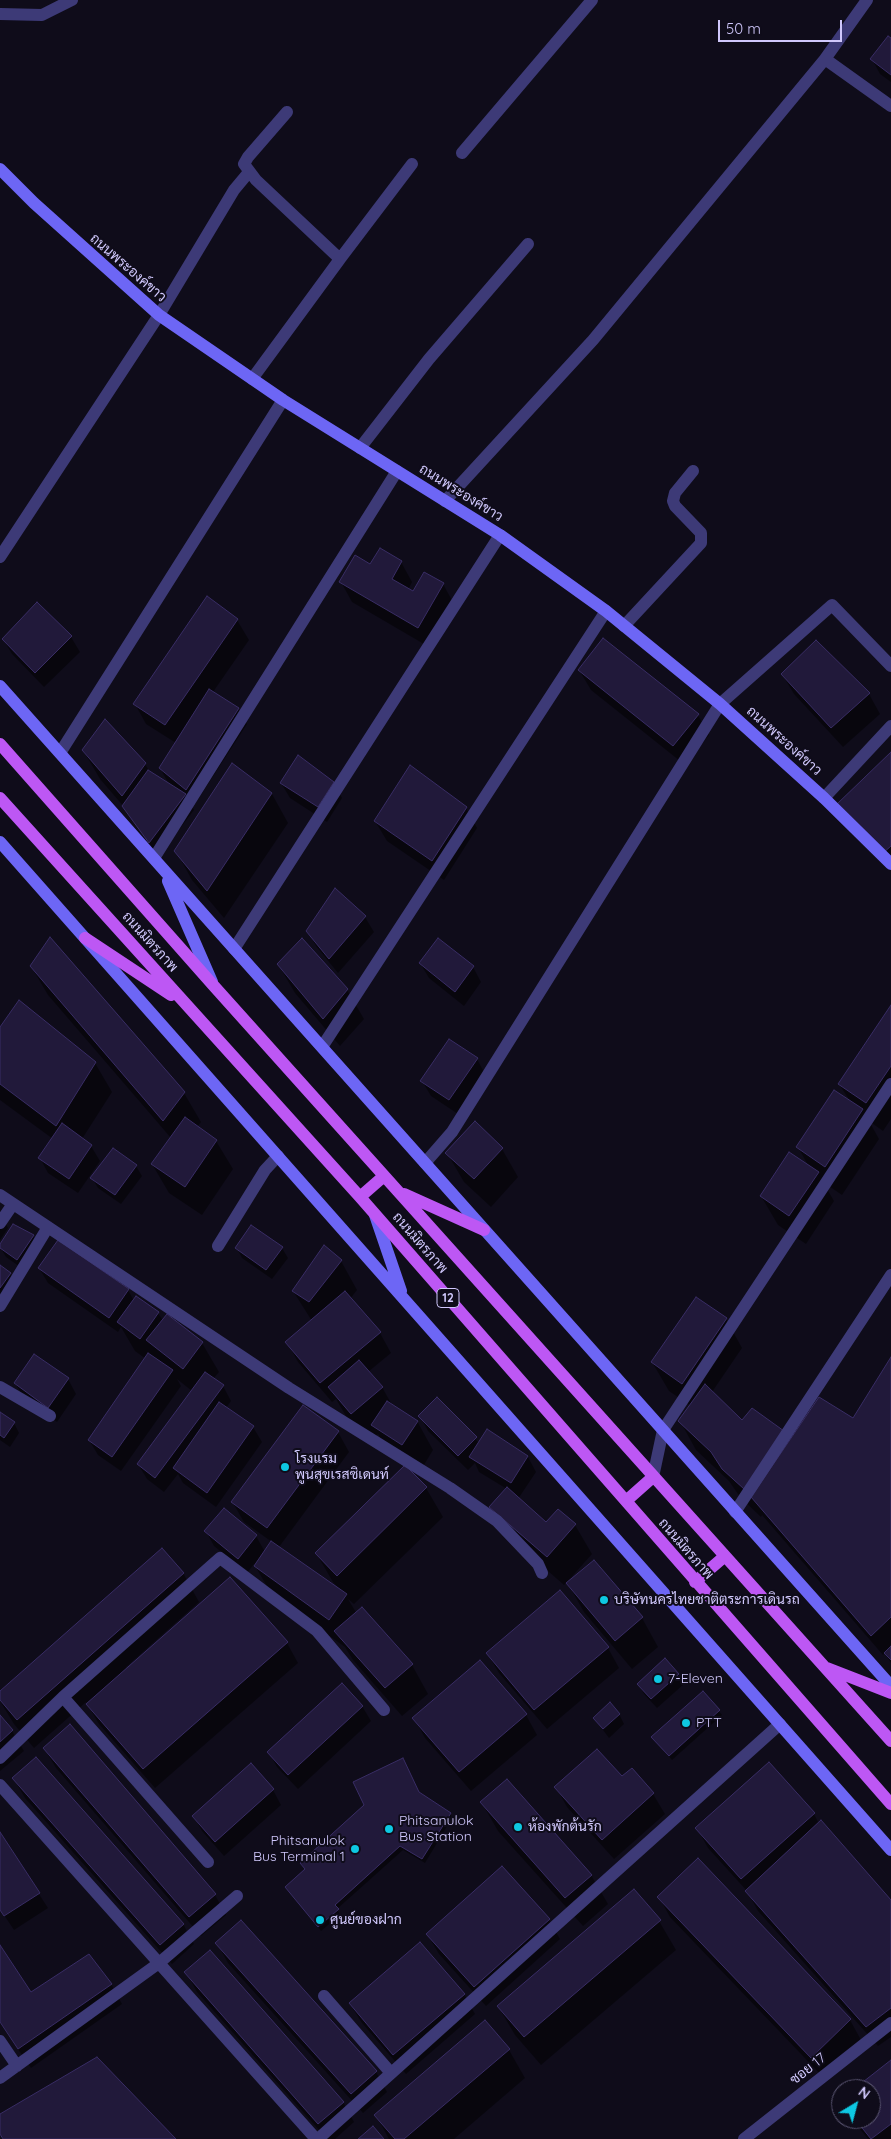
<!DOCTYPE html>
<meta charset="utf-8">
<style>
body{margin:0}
#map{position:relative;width:891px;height:2139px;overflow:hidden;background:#0f0c1a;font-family:Quicksand,sans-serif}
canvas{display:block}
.north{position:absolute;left:831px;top:2079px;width:50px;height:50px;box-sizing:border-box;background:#0f0c1a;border:1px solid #5c5774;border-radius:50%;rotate:37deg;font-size:14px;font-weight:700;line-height:20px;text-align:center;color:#d0c8fc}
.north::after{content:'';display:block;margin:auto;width:18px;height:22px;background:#0ec8e2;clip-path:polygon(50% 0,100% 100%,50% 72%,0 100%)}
.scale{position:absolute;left:718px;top:20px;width:124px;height:22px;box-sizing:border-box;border:2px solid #d0c8fc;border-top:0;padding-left:6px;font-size:15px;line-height:18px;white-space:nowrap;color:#d0c8fc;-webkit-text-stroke:4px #0f0c1a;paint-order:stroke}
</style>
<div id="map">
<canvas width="891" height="2139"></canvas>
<div class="north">N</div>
<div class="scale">50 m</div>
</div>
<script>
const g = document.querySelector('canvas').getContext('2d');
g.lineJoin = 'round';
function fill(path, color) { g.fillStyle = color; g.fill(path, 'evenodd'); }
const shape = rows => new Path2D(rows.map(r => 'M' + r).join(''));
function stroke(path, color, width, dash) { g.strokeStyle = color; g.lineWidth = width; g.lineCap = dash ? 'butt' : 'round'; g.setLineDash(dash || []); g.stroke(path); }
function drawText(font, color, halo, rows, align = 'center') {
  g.font = font + ' Quicksand,Sarabun,sans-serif'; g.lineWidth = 4; g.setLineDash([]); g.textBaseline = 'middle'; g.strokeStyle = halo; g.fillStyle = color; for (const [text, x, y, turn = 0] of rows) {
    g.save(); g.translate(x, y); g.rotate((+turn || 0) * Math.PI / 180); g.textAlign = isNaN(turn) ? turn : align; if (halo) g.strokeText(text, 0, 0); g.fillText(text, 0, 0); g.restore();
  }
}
const shadow = shape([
 [891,40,891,82,880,74,872,59],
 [401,562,412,582,408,590,413,593,443,584,454,604,429,647,352,602,341,582,371,566],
 [237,620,249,640,213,692,238,709,247,724,195,804,187,797,194,810,158,857,125,808,100,779,83,750,145,764,151,774,170,786,160,768,176,743,146,724,135,704],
 [71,637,80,652,44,687,12,654,3,639],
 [579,670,698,715,709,735,685,765,591,690],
 [782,674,869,694,880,714,843,747,794,694],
 [891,754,891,869,849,825],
 [232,764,272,794,288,823,224,918,192,880,176,851],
 [281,783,334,783,342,798,327,822,290,798],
 [466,808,477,828,444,880,387,841,375,821],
 [365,917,374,932,338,973,316,946,308,931],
 [50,939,184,1093,201,1122,197,1127,216,1141,233,1169,202,1215,169,1193,152,1164,171,1138,48,995,31,966],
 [420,963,473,967,481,982,464,1006,429,978],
 [278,964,347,990,364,1019,340,1046,295,993],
 [891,1007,891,1119,883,1131,869,1121,879,1139,842,1195,823,1182,834,1201,806,1244,778,1225,761,1196,809,1167,798,1147,850,1101,839,1084],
 [0,1029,95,1063,112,1092,82,1139,91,1146,100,1161,78,1193,48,1173,40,1158,53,1139,0,1100],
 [477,1059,485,1074,458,1114,431,1096,422,1081],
 [502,1149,518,1177,491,1207,464,1182,447,1153],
 [113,1150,136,1166,142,1176,121,1204,98,1188,92,1178],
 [0,1213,8,1228,0,1240],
 [33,1236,38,1246,23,1269,6,1257,0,1247],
 [237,1248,282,1248,288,1258,272,1279,242,1258],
 [341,1261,357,1290,350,1299,380,1333,391,1353,368,1372,382,1387,392,1405,417,1421,433,1450,419,1473,389,1454,378,1434,369,1442,346,1416,336,1399,332,1402,298,1362,287,1342,312,1321,293,1291],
 [0,1266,10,1273,16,1283,6,1297,0,1293],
 [39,1268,128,1290,134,1301,158,1313,163,1321,167,1316,202,1343,219,1372,213,1379,223,1386,231,1401,226,1408,253,1427,262,1442,216,1507,183,1483,178,1474,164,1492,147,1479,138,1464,192,1391,177,1379,181,1386,121,1471,98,1455,89,1440,146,1359,135,1351,121,1327,118,1332,48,1283],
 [726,1319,742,1348,712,1392,743,1422,789,1443,853,1420,891,1359,891,1663,885,1653,883,1655,762,1515,761,1517,740,1497,729,1481,696,1450,680,1421,691,1406,669,1391,652,1362],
 [68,1379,76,1394,57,1422,24,1398,15,1383],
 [437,1399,479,1443,528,1457,536,1472,518,1499,547,1524,558,1510,575,1525,592,1554,567,1582,642,1618,658,1647,632,1669,584,1612,567,1582,564,1585,508,1536,491,1507,507,1489,479,1472,475,1463,468,1470,428,1431,420,1416],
 [0,1414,14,1423,19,1433,10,1447,0,1440],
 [338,1432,349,1452,279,1547,340,1590,333,1582,316,1553,405,1467,426,1488,443,1517,354,1604,348,1599,357,1614,412,1665,428,1694,402,1716,353,1660,345,1647,272,1595,254,1564,247,1573,214,1546,206,1531,256,1536,265,1552,272,1542,244,1522,233,1503],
 [183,1573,199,1602,126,1667,127,1669,287,1643,298,1663,155,1788,99,1724,86,1702,34,1748,14,1724,0,1701,0,1693],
 [608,1648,619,1668,547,1729,499,1673,487,1653],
 [678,1674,684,1684,657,1708,644,1694,639,1685],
 [703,1692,722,1715,672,1760,656,1741],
 [362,1706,371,1721,298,1789,277,1767,269,1752],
 [619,1714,624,1724,609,1738,594,1718],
 [526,1715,537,1735,471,1791,425,1738,414,1718],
 [0,1717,12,1731,24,1751,0,1771],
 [44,1748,215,1895,226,1915,201,1936,56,1768],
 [632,1770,653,1794,665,1814,614,1859,567,1807,556,1787,622,1778],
 [14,1779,183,1924,194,1944,172,1964,25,1798],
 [273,1790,281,1805,224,1856,202,1831,194,1816],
 [419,1794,450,1813,452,1818,425,1863,403,1850,337,1909,340,1915,321,1931,286,1887],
 [482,1803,591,1875,608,1904,583,1926,498,1831],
 [814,1814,819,1824,891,1902,891,2037,878,2046,758,1911,747,1891,708,1848,697,1828],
 [0,1834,48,1908,14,1930,0,1909],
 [698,1860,850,2020,861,2040,823,2077,670,1917,659,1897],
 [549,1920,560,1939,486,2006,439,1954,427,1934],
 [659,1921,676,1950,541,2065,515,2035,498,2006],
 [217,1943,376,2072,387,2092,363,2113,228,1963],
 [0,1947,31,1993,111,1984,122,2004,31,2068,0,2023],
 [186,1972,343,2102,354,2122,335,2139,327,2139,197,1992],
 [464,1994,475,2014,406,2074,362,2023,350,2004],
 [509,2050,525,2078,454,2139,389,2139,376,2115],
 [891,2061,891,2139,868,2139,852,2119,871,2119,871,2089,856,2089]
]);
const building = shape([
 [888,36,891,38,891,75,870,59,888,36],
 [380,548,402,561,392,579,413,591,424,572,444,583,418,628,339,582,355,555,370,564,380,548],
 [207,596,238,619,165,725,133,704,207,596],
 [37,602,72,636,35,673,2,639,37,602],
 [603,638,699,714,673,746,578,670,603,638],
 [816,640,870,693,831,728,781,674,816,640],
 [209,689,239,708,186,790,159,768,209,689],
 [105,719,146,763,122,796,82,750,105,719],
 [891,752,891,846,882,854,836,805,891,752],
 [298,755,334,782,318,807,280,783,298,755],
 [232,763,272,793,207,891,174,851,232,763],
 [410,765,467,807,432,861,374,821,410,765],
 [148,770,186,794,149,843,122,806,148,770],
 [335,888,366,916,329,959,306,931,335,888],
 [50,937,185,1092,163,1121,30,966,50,937],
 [302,938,348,989,323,1019,277,964,302,938],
 [438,938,474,966,455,992,419,963,438,938],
 [19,1000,96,1062,56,1126,0,1084,0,1027,19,1000],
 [891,1005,891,1066,866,1103,838,1084,891,1005],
 [449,1039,478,1058,449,1100,420,1081,449,1039],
 [834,1090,863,1109,825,1167,796,1147,834,1090],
 [185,1117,217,1140,185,1187,151,1164,185,1117],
 [475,1121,503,1148,474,1179,445,1153,475,1121],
 [62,1123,92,1145,69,1179,38,1158,62,1123],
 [113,1148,137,1165,115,1195,90,1178,113,1148],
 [789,1152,819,1172,789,1216,760,1196,789,1152],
 [13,1224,34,1235,17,1260,0,1248,0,1244,13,1224],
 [251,1225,283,1247,266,1270,235,1248,251,1225],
 [58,1240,129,1289,109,1318,38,1268,58,1240],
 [324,1245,342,1260,309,1302,292,1291,324,1245],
 [0,1265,11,1273,0,1288,0,1265],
 [345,1291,381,1332,320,1383,285,1342,345,1291],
 [136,1296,159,1312,140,1339,117,1322,136,1296],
 [696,1297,727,1318,682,1384,651,1362,696,1297],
 [167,1314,203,1342,183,1369,146,1340,167,1314],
 [148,1353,173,1370,112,1457,88,1440,148,1353],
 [34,1354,69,1378,48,1408,14,1383,34,1354],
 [891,1357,891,1617,871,1636,751,1497,819,1397,853,1418,891,1357],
 [359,1360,383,1387,351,1414,328,1387,359,1360],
 [205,1372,224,1385,155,1478,137,1464,205,1372],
 [705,1384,742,1420,752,1408,784,1431,744,1489,722,1469,711,1452,678,1421,705,1384],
 [437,1397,477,1437,458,1456,418,1416,437,1397],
 [387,1401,418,1421,402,1445,371,1425,387,1401],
 [219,1402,254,1426,207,1493,173,1468,219,1402],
 [303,1405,339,1431,267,1528,231,1502,303,1405],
 [0,1412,15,1422,4,1438,0,1435,0,1412],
 [487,1429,528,1456,511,1483,469,1457,487,1429],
 [405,1465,427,1487,337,1576,315,1553,405,1465],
 [507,1487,546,1522,558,1509,576,1524,547,1557,489,1507,507,1487],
 [224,1508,257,1535,238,1559,204,1531,224,1508],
 [271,1541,347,1594,329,1620,254,1566,271,1541],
 [162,1548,184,1573,17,1720,0,1700,0,1691,162,1548],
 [594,1560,643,1617,615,1641,566,1583,594,1560],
 [230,1577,288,1642,143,1769,86,1704,230,1577],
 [560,1590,609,1647,534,1710,486,1653,560,1590],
 [362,1607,413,1664,385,1688,334,1631,362,1607],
 [891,1646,891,1660,884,1653,891,1646],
 [665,1658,679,1674,651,1699,637,1684,665,1658],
 [480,1660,527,1714,459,1772,412,1718,480,1660],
 [342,1683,363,1706,288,1775,267,1752,342,1683],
 [703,1691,720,1710,669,1756,651,1737,703,1691],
 [610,1702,620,1714,603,1729,593,1718,610,1702],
 [0,1715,13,1730,0,1742,0,1715],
 [70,1724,216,1894,189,1917,43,1748,70,1724],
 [597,1749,622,1776,632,1768,654,1793,602,1840,554,1787,597,1749],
 [36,1757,184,1924,160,1945,12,1778,36,1757],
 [403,1758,419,1792,451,1813,422,1859,400,1846,335,1905,339,1909,318,1927,285,1887,305,1869,300,1863,364,1805,353,1782,403,1758],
 [769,1762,815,1813,741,1879,695,1828,769,1762],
 [251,1763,274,1789,215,1842,192,1816,251,1763],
 [507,1779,592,1875,565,1898,480,1802,507,1779],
 [821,1820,891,1900,891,2008,866,2027,745,1891,821,1820],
 [0,1832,40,1893,4,1916,0,1910,0,1832],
 [698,1858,851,2019,811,2058,657,1897,698,1858],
 [502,1866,550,1919,474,1987,426,1934,502,1866],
 [634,1889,661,1920,524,2037,497,2006,634,1889],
 [241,1920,377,2071,351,2094,215,1943,241,1920],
 [420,1942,465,1994,393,2055,349,2003,420,1942],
 [0,1945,31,1992,89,1954,112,1984,18,2049,0,2022,0,1945],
 [210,1950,344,2102,318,2124,184,1972,210,1950],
 [485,2020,510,2049,404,2139,395,2139,374,2115,485,2020],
 [97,2057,176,2139,3,2139,0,2134,0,2114,97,2057],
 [891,2060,891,2124,871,2139,855,2119,871,2119,871,2089,854,2089,891,2060],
 [373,2126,384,2139,358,2139,373,2126]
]);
const street = shape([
 [0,14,42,15,72,0],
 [825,59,891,106],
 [462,153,592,0],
 [340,259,412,164],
 [252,379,340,259,256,180,244,164,248,157,287,112],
 [360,448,429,359,528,244],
 [445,501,593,340,825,59,867,0],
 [0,557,159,315,234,190,249,172],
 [624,626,701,543,701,533,675,506,673,501,675,493,693,471],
 [60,753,283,400],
 [824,798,891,726],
 [154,858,397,471],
 [234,949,500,535],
 [322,1047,606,611],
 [425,1163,452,1132,720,704,832,605,891,666],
 [0,1195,289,1388,450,1488,497,1521,538,1564,542,1573],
 [0,1223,13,1204],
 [218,1246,265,1170,278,1156],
 [0,1306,48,1227],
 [0,1387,50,1416],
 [653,1477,663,1430,891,1084],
 [735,1512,891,1275],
 [63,1697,208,1862],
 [0,1758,63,1697,220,1558,317,1631,384,1710],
 [0,1785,316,2139],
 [324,1996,391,2073],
 [0,2041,17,2066],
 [0,2078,159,1963,237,1896],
 [318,2139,780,1724],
 [744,2139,891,2023]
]);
const secondary = shape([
 [0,169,34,203,159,315,283,400,500,535,606,611,720,704,824,798,891,864],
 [0,686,891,1686],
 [0,842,891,1850],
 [168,881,212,982],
 [375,1215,401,1291]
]);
const primary = shape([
 [0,744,213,985,891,1741],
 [0,798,360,1197,891,1804],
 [85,938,171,995],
 [404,1194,484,1230],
 [360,1197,384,1176],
 [626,1501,653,1477],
 [695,1582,725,1556],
 [827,1668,891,1693]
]);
const markers = [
 [285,1467,5,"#0ec8e2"],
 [604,1600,5,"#0ec8e2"],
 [658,1679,5,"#0ec8e2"],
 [686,1723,5,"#0ec8e2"],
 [518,1827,5,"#0ec8e2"],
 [389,1829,5,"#0ec8e2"],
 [355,1849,5,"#0ec8e2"],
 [320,1920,5,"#0ec8e2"]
];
const shields = [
 [448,1298,22]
];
const shieldNames = [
 ["12",448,1298]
];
const streetNames = [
 ["ถนนพระองค์ขาว",128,268,41],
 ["ถนนพระองค์ขาว",461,493,32],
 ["ถนนพระองค์ขาว",784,741,42],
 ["ถนนมิตรภาพ",150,942,48],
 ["ถนนมิตรภาพ",420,1243,49],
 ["ถนนมิตรภาพ",686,1549,49],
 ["ซอย 17",808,2069,-38]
];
const poiNames = [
 ["โรงแรม",295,1459],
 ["พูนสุขเรสซิเดนท์",295,1475],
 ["บริษัทนครไทยชาติตระการเดินรถ",614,1600],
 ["7-Eleven",668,1679],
 ["PTT",696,1723],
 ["Phitsanulok",399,1821],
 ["Bus Station",399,1837],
 ["ห้องพักต้นรัก",528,1827],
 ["Phitsanulok",345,1841,"right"],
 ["Bus Terminal 1",345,1857,"right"],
 ["ศูนย์ของฝาก",330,1920]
];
fill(shadow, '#0007');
fill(building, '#21193a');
stroke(building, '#392d65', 1);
stroke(street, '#3d3a77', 12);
stroke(secondary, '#6d66f5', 12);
stroke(primary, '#bd57f4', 12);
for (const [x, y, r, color] of markers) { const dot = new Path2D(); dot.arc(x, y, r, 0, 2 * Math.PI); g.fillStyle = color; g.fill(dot); stroke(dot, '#0f0c1a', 2); }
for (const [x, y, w] of shields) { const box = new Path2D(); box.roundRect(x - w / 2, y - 9.5, w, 19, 4); g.fillStyle = '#0f0c1a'; g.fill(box); stroke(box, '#d0c8fc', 1); }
drawText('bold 12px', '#d0c8fc', null, shieldNames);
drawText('14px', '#d0c8fc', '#0f0c1a', streetNames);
drawText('14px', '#d0c8fc', '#0f0c1a', poiNames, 'left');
</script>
